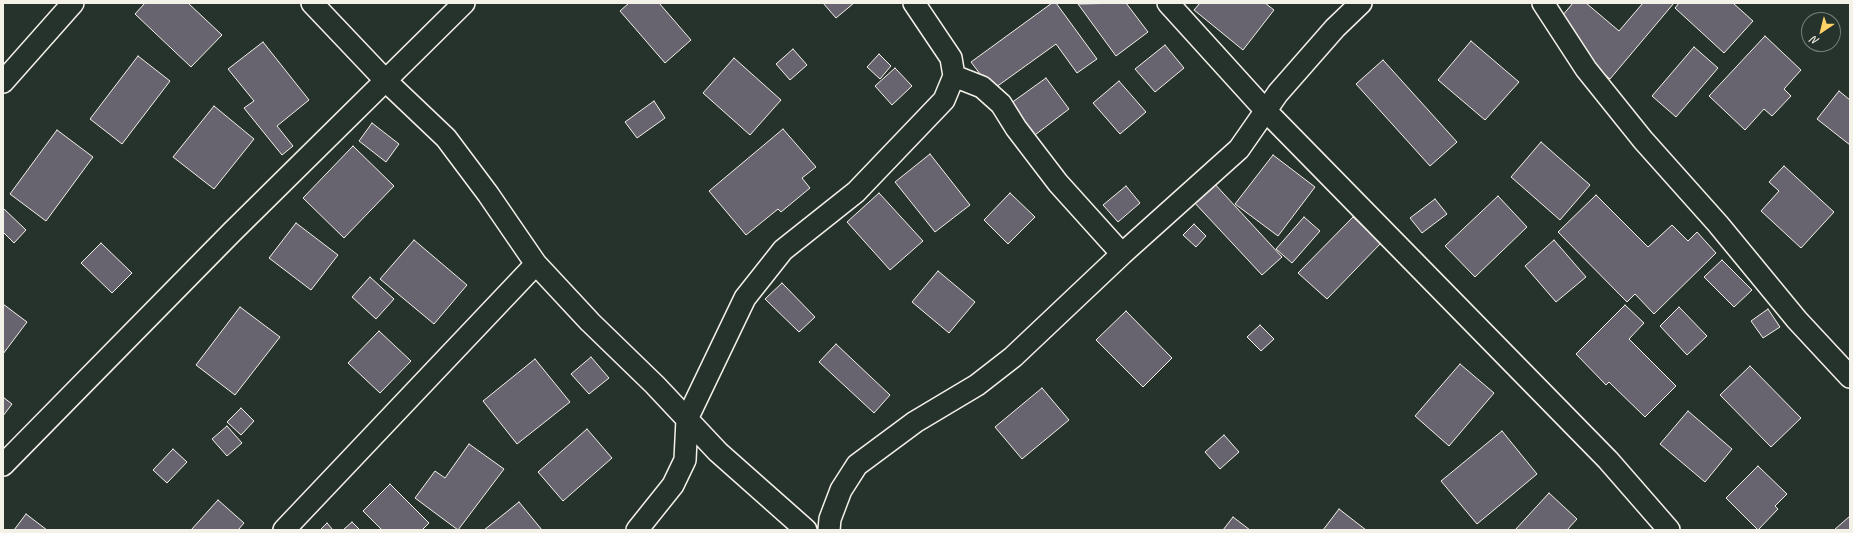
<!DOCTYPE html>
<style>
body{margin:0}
#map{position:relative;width:1853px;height:533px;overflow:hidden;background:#26332d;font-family:Caveat,sans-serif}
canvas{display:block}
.frame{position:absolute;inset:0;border:4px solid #f4f1e8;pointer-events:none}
.north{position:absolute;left:1801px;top:12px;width:40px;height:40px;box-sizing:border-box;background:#26332d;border:1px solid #787f78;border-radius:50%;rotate:215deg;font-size:11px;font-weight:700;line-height:16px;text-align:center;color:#f4f1e8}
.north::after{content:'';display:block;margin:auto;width:14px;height:18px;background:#ffd166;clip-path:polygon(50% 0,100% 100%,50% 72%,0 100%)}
</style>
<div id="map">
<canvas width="1853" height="533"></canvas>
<div class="frame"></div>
<div class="north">N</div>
</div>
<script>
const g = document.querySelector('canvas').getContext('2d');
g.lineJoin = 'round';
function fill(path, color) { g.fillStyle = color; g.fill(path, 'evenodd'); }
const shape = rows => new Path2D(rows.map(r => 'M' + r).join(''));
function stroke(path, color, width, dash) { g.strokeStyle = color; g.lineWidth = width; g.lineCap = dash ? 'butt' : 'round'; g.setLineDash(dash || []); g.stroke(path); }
const building = shape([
 [145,3,188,3,222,35,191,67,135,14,145,3],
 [629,3,659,3,691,40,665,63,620,11,629,3],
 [823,3,854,3,836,18,823,3],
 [1052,3,1056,3,1097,59,1077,73,1056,44,992,90,971,62,1052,3],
 [1126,3,1148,32,1116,56,1078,4,1126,3],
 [1200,3,1265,3,1274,10,1243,50,1194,10,1200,3],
 [1573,3,1586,3,1619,31,1643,3,1674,3,1610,79,1551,29,1573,3],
 [1679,3,1733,3,1753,21,1724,53,1675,8,1679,3],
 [1765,36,1801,70,1784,89,1791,96,1772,116,1764,109,1745,130,1709,96,1765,36],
 [1471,41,1519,82,1485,120,1438,80,1471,41],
 [263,42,309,100,277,126,293,146,282,155,244,108,254,101,228,69,263,42],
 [1165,45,1184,68,1155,92,1135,69,1165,45],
 [1694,47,1718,68,1676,117,1652,96,1694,47],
 [793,49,807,65,790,80,776,64,793,49],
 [879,54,891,66,880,79,867,67,879,54],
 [138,56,170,81,122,144,90,119,138,56],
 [734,58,781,100,750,135,703,93,734,58],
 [1383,60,1457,142,1430,166,1356,84,1383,60],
 [895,68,912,86,892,105,875,86,895,68],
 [1046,78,1069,109,1031,138,1007,106,1046,78],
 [1119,81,1146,112,1120,134,1093,103,1119,81],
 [1839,91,1850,100,1850,145,1817,119,1839,91],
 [654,101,665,118,637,138,625,122,654,101],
 [214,106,254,139,214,189,173,157,214,106],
 [372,123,399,144,386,162,359,141,372,123],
 [783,129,816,167,802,178,810,188,781,212,778,209,746,235,709,191,783,129],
 [57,130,93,157,46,221,10,194,57,130],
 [1541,142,1590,185,1560,220,1511,177,1541,142],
 [353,146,394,186,344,238,303,198,353,146],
 [930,154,970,205,935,232,895,182,930,154],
 [1273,155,1315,187,1278,236,1235,204,1273,155],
 [1784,166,1834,212,1801,248,1761,211,1779,191,1769,182,1784,166],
 [1212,181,1282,257,1262,275,1192,200,1212,181],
 [1126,186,1140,203,1118,222,1103,205,1126,186],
 [879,193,923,241,890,270,847,222,879,193],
 [1010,193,1035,217,1008,244,984,220,1010,193],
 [1596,195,1648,247,1672,225,1688,241,1697,232,1716,253,1654,314,1635,294,1627,302,1558,232,1596,195],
 [1498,196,1527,227,1475,277,1445,246,1498,196],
 [1435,199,1447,214,1422,233,1410,218,1435,199],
 [3,208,26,230,14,243,3,232,3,208],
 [1304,217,1320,231,1292,263,1276,249,1304,217],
 [1353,217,1381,243,1327,299,1298,273,1353,217],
 [296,223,338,255,311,290,269,258,296,223],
 [1194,224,1206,236,1196,247,1183,235,1194,224],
 [414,240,467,285,434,324,380,279,414,240],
 [1554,240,1586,277,1556,302,1525,266,1554,240],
 [101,243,132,273,112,293,81,263,101,243],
 [1722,260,1752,290,1734,307,1704,277,1722,260],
 [938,271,975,302,949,333,912,302,938,271],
 [370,277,394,299,376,319,352,297,370,277],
 [782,283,815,317,799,332,765,299,782,283],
 [3,304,27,322,3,354,3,304],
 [1625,305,1644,323,1629,339,1676,386,1645,417,1609,382,1606,385,1576,354,1625,305],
 [240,307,280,337,235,395,196,365,240,307],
 [1679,307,1707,336,1687,355,1660,326,1679,307],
 [1768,309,1780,327,1763,338,1751,321,1768,309],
 [1126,311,1172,358,1143,387,1096,340,1126,311],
 [1260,325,1274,339,1261,351,1247,337,1260,325],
 [379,331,411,361,380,393,348,363,379,331],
 [836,344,890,395,874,413,819,362,836,344],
 [591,357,609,378,589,394,571,374,591,357],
 [535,359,570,402,517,444,483,401,535,359],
 [1460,364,1494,393,1449,446,1415,416,1460,364],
 [1750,366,1801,418,1771,447,1720,395,1750,366],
 [1042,388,1069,420,1022,459,995,427,1042,388],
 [3,397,12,404,3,416,3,397],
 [241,408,254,421,241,435,227,422,241,408],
 [1688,411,1732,449,1705,482,1660,444,1688,411],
 [227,426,242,443,227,456,212,439,227,426],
 [587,429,612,458,563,501,538,472,587,429],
 [1502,431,1537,474,1477,524,1441,481,1502,431],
 [1224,435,1239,452,1220,469,1205,452,1224,435],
 [469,444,504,469,458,530,415,498,435,471,445,478,469,444],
 [173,449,187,462,167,483,153,470,173,449],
 [1758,466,1787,494,1775,506,1778,509,1758,530,1726,498,1758,466],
 [390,484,429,523,422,530,382,530,363,511,390,484],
 [1549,493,1577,519,1567,530,1515,530,1549,493],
 [218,500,244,523,238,530,191,530,218,500],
 [519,502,542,530,484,530,519,502],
 [1339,509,1366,530,1323,530,1339,509],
 [26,514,47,530,14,530,26,514],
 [1850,516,1850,530,1834,530,1850,516],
 [1233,517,1250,530,1223,530,1233,517],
 [352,522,360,530,343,530,352,522],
 [327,523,333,530,320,530,327,523]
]);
const street = shape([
 [312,3,386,81,446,138,488,194,536,264,590,322,655,385,718,452,806,530],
 [1168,3,1266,111,1608,460,1669,530],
 [1543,3,1586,69,1643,140,1718,224,1797,320,1850,377],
 [954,76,982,87,1001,104,1016,128,1058,183,1122,254],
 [3,82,73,3],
 [3,465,232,232,464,3],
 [284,530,536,264],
 [637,530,673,485,685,460,687,419,745,298,783,250,856,192,944,100,954,76,951,58,914,3],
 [829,530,830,519,841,490,857,465,915,422,977,385,1013,357,1122,254,1239,149,1278,93,1335,28,1361,3]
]);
fill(building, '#676470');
stroke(building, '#f4f1e8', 1);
stroke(street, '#f4f1e8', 24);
stroke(street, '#26332d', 21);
</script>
